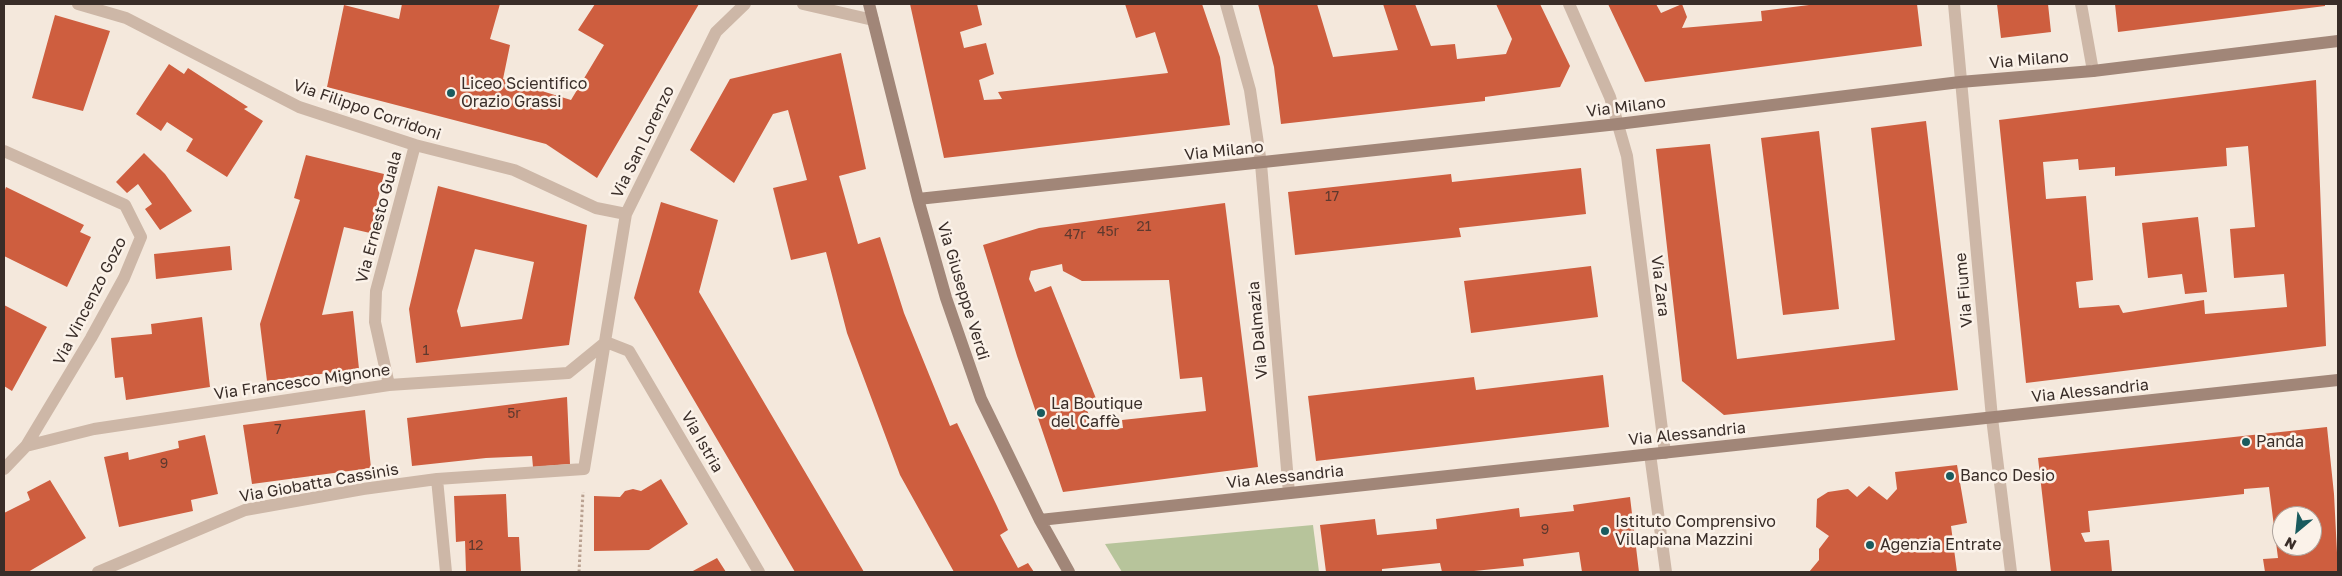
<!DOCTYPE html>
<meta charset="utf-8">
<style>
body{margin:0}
#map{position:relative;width:2342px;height:576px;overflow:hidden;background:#f4e8dc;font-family:"Golos Text",sans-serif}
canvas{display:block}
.frame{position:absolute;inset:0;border:5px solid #392d28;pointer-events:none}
.north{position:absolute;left:2272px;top:506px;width:50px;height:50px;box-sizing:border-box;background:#fbf2e9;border:1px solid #ada39c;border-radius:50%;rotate:208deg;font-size:14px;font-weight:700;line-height:20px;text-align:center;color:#392d28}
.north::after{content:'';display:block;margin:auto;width:18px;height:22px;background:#1a5b5e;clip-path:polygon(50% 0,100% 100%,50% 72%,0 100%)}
</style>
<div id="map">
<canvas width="2342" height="576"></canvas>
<div class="frame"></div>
<div class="north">N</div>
</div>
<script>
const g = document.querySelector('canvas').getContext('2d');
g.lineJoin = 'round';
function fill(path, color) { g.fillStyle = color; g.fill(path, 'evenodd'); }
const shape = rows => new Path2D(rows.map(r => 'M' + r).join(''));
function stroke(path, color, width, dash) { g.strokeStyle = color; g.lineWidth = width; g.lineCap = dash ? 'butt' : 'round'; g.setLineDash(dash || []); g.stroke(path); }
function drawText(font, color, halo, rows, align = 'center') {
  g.font = font + ' "Golos Text",sans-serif'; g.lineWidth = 5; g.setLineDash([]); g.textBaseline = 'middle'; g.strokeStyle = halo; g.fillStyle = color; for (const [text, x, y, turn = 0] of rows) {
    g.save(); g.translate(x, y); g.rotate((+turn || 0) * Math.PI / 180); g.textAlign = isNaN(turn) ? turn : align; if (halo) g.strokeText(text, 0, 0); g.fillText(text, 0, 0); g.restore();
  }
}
const green = shape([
 [1313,525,1319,572,1122,572,1105,544]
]);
const building = shape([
 [402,4,500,4,490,39,510,45,503,79,571,100,604,45,578,30,595,4,699,4,597,178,546,144,327,87,344,5,399,19],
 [910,4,977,4,982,25,960,32,964,48,986,43,994,74,979,80,984,100,1002,99,998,92,1168,73,1155,32,1136,38,1125,4,1202,4,1220,57,1230,125,944,158],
 [1258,4,1317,4,1333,57,1398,50,1383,4,1415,4,1431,46,1455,44,1457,59,1506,54,1512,39,1496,4,1540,4,1570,66,1560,87,1485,97,1485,101,1281,124,1274,67],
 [1608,4,1656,4,1661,13,1682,4,1687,17,1682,28,1762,21,1761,11,1817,4,1917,4,1922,46,1645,82],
 [1997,4,2048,4,2051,32,2001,38],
 [2115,4,2325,4,2325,6,2118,32],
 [55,15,110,31,83,111,32,98],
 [841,53,866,169,839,176,858,244,880,237,904,313,950,426,957,423,997,506,1008,530,1000,535,1018,568,1028,563,1034,572,954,572,900,475,847,333,826,252,791,260,773,188,807,180,788,110,773,114,734,183,690,150,730,79],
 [169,64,184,74,188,68,248,107,244,109,263,121,227,177,186,151,193,139,167,122,161,131,136,114],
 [2316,80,2326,346,2026,383,1999,120],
 [2248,146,2255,227,2230,229,2234,278,2284,274,2287,307,2205,314,2204,300,2123,313,2119,305,2079,308,2076,282,2093,280,2086,196,2046,199,2043,162,2078,159,2079,170,2115,167,2115,176,2227,166,2226,148],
 [1926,121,1958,390,1724,415,1682,381,1656,149,1710,144,1737,359,1895,340,1871,128],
 [1819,131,1839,309,1783,315,1761,138],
 [144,153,165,174,192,211,160,230,145,209,152,204,138,184,127,193,116,182],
 [306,155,384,174,370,233,344,227,322,315,353,311,359,369,267,381,260,324,300,200,294,198],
 [1581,168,1586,214,1459,228,1461,237,1295,255,1288,192,1451,174,1452,182],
 [438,186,587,225,569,345,416,363,409,309],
 [475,249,534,262,522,319,461,327,457,311],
 [6,187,84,225,80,232,91,237,67,287,4,256,4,193],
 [661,202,718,220,699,292,864,572,795,572,634,298],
 [1225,203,1258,467,1063,492,1017,356,983,245,1039,228],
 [1062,264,1063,271,1082,281,1169,280,1180,379,1202,377,1206,411,1122,420,1123,428,1105,430,1093,426,1087,410,1099,406,1051,286,1035,292,1029,279,1031,271],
 [2198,217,2207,292,2185,294,2182,274,2148,278,2142,223],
 [230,246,232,270,156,279,154,254],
 [1591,266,1598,317,1471,333,1464,281],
 [4,305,47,327,12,391,4,386],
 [202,317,210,387,126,400,123,377,115,378,111,338,152,334,151,324],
 [1603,375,1609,427,1316,461,1308,396,1474,377,1476,390],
 [567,397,570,464,533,467,532,456,486,458,412,466,407,418],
 [365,410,371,468,252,484,243,425],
 [2327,427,2334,494,2338,572,2265,572,2263,559,2278,558,2269,487,2244,489,2244,494,2088,511,2090,532,2081,533,2085,542,2109,540,2112,572,2051,572,2038,458],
 [2282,516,2312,516,2312,546,2282,546],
 [205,435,218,494,191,500,193,511,119,527,104,457,128,452,129,460,179,448,178,441],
 [1957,465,1967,523,1951,526,1957,572,1809,572,1819,560,1819,549,1829,536,1816,527,1817,499,1828,492,1848,489,1857,497,1869,486,1887,500,1897,489,1895,472],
 [661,479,688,524,649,550,594,551,594,496,620,497,625,491,633,489,641,491],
 [50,480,86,538,28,572,4,572,4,513,30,500,27,492],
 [506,494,508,537,519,537,521,572,466,572,465,541,456,542,454,496],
 [1630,497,1639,572,1582,572,1579,552,1523,559,1524,566,1464,572,1442,572,1440,563,1382,569,1382,572,1326,572,1320,525,1375,519,1377,535,1437,529,1436,519,1519,508,1520,517,1574,511,1573,505],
 [717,558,726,572,691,572]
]);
const path = shape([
 [579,572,583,492]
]);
const street = shape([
 [78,4,126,18,299,107,415,145,514,170,596,208,626,214],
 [803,4,873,20],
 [1226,4,1250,90,1261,164,1289,493],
 [1569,4,1610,97,1627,156,1665,453],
 [1954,4,1992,418,2011,572],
 [2081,4,2093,71],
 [4,151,125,205,141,237,124,278,91,338,26,446],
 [606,342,629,351,759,572],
 [389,385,375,322,376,291,415,145],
 [1650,454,1666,572],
 [4,469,26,446,94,429,389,385,568,373,606,342],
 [437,479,446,572],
 [98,572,245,510,363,489,437,479,584,469,626,214,716,32,745,4]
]);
const secondary = shape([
 [869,4,918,199,946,298,981,399,1040,520,1069,572],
 [918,199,1618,124,1960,82,2093,71,2338,41],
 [1040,520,2338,380]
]);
const markers = [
 [451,93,5,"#1a5b5e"],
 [1041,413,5,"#1a5b5e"],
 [2246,442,5,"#1a5b5e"],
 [1950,476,5,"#1a5b5e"],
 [1605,531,5,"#1a5b5e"],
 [1870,545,5,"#1a5b5e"]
];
const numberNames = [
 ["17",1332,197],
 ["21",1144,227],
 ["45r",1108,232],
 ["47r",1075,235],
 ["1",426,351],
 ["5r",514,414],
 ["7",278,430],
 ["9",164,464],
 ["9",1545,530],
 ["12",476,546]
];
const streetNames = [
 ["Via Milano",2029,60,-5],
 ["Via Milano",1626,107,-7],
 ["Via Filippo Corridoni",367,110,19],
 ["Via San Lorenzo",643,142,-64],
 ["Via Milano",1224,151,-6],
 ["Via Ernesto Guala",379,217,-75],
 ["Via Zara",1660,286,83],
 ["Via Fiume",1964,290,-95],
 ["Via Giuseppe Verdi",963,291,73],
 ["Via Vincenzo Gozo",90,301,-63],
 ["Via Dalmazia",1258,330,-95],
 ["Via Francesco Mignone",302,382,-8],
 ["Via Alessandria",2090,391,-6],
 ["Via Alessandria",1687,434,-6],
 ["Via Istria",702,442,60],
 ["Via Alessandria",1285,477,-6],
 ["Via Giobatta Cassinis",319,483,-10]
];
const poiNames = [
 ["Liceo Scientifico",461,84],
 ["Orazio Grassi",461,102],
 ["La Boutique",1051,404],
 ["del Caffè",1051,422],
 ["Panda",2256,442],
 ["Banco Desio",1960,476],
 ["Istituto Comprensivo",1615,522],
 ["Villapiana Mazzini",1615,540],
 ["Agenzia Entrate",1880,545]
];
fill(green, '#b7c49b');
fill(building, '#ce5e3f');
stroke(path, '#b9a191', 3, [2.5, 2.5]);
stroke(street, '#cdb7a7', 12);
stroke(secondary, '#a18678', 12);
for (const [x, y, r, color] of markers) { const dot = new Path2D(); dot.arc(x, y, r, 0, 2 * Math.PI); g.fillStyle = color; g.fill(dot); stroke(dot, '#fbf2e9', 2); }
drawText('14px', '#5e392e', null, numberNames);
drawText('16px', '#392d28', '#fbf2e9', streetNames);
drawText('16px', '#392d28', '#fbf2e9', poiNames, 'left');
</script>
